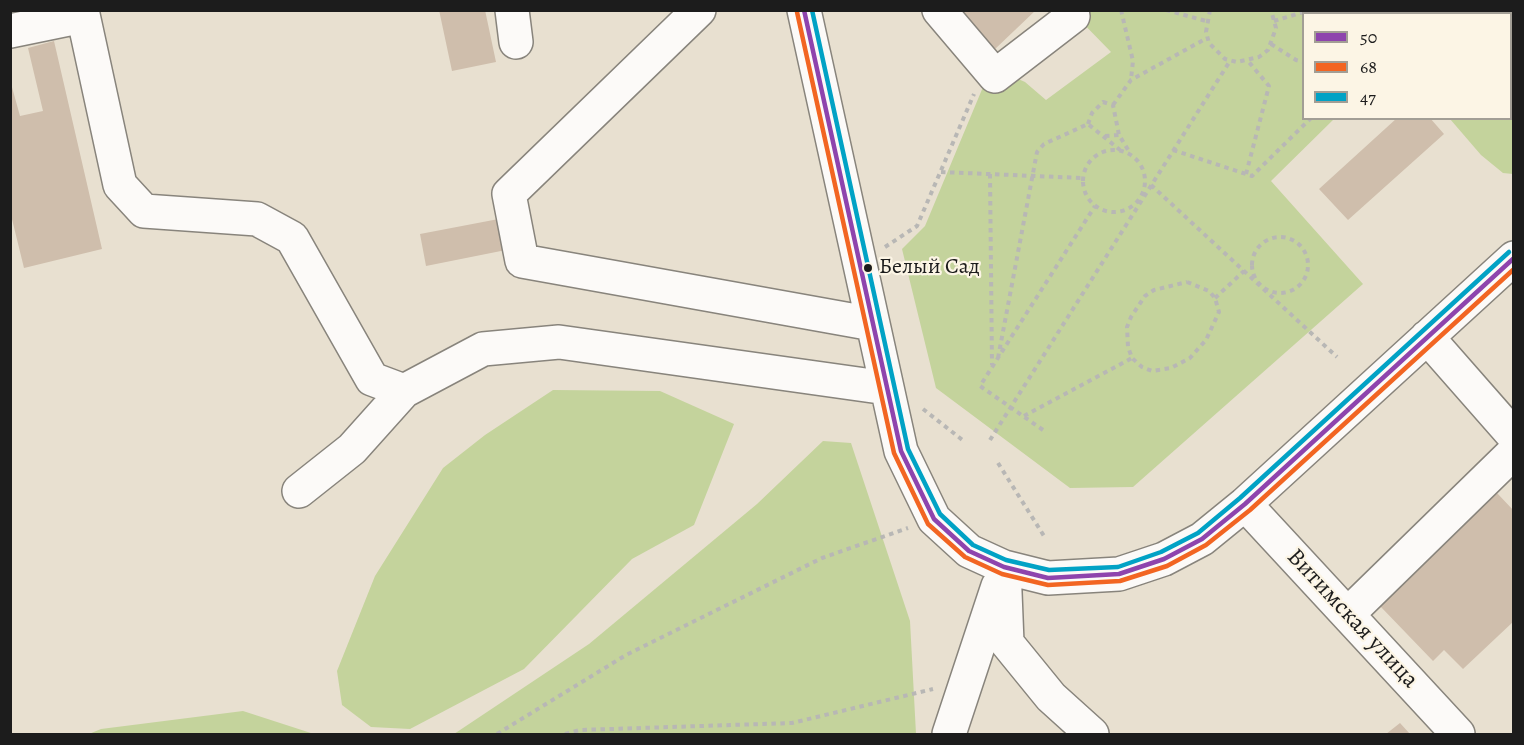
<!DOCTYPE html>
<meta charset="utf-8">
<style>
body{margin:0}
#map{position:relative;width:1524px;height:745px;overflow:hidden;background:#e8e0d0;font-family:Alegreya,serif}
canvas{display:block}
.frame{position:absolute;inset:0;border:12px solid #1c1c1c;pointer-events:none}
.legend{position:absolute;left:1302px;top:12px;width:210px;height:108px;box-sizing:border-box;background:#fcf5e5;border:2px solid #a29e95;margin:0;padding:8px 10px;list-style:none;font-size:18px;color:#1c1c1c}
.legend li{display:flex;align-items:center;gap:12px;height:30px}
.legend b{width:30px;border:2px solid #a29e95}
</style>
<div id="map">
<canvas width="1524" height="745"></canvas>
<div class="frame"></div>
<ul class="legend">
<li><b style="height:8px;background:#8e44ad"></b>50</li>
<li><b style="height:8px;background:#f26522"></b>68</li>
<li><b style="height:8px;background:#01a2c5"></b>47</li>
</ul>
</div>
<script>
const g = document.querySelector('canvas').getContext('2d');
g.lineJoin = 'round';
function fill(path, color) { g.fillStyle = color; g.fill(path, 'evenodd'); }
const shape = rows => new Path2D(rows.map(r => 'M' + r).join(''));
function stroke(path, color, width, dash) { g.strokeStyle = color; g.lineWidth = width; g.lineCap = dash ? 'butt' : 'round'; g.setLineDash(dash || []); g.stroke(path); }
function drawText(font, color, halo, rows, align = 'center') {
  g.font = font + ' Alegreya,serif'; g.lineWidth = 4.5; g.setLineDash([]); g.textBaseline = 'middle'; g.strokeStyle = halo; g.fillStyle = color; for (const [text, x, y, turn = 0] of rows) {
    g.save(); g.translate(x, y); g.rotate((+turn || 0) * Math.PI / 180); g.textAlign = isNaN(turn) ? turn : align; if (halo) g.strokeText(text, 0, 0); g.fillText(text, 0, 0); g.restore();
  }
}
const green = shape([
 [1071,11,1513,11,1513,174,1503,173,1481,155,1450,119,1510,118,1510,14,1304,14,1304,118,1334,119,1271,181,1363,284,1133,487,1070,488,936,388,902,249,925,226,983,87,1007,74,1025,82,1046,100,1111,52],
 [553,390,660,391,734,424,694,525,632,559,524,669,410,729,371,727,342,705,337,671,375,576,443,468,485,435],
 [823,441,851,443,910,621,916,734,454,734,589,644,757,504],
 [243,711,314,734,89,734,101,729]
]);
const building = shape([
 [439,10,485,10,496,62,452,71],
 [957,10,1036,10,994,50],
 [54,41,102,249,24,268,10,211,10,80,20,116,43,111,28,48],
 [1397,118,1430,118,1444,134,1348,220,1319,189],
 [530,213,536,244,426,266,420,234],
 [1497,493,1514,511,1514,621,1463,669,1444,650,1433,661,1380,606],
 [1400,723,1410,734,1386,734]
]);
const path = shape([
 [1121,10,1133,61,1131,79],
 [1166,10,1206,21],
 [1210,10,1206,32,1209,43,1225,59,1237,62,1259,57,1268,50,1276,28,1271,10],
 [1351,10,1353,14],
 [1274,21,1310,10],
 [1271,44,1296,60,1304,62],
 [1113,105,1131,80,1207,38],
 [1088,124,1092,113,1103,102,1113,105,1119,135,1130,153],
 [1105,136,1119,135],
 '1083 181a31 31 0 1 1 62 0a31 31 0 1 1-62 0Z',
 [1173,150,1252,176,1311,118],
 [941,172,1082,178],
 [990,174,992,365],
 [1246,174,1269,86,1248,61],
 [1151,185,1337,357],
 '1252 265a28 28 0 1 1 56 0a28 28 0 1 1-56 0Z',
 [885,247,917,226,974,94],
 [1187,282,1209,291,1215,298,1219,312,1206,340,1190,358,1171,368,1152,371,1142,367,1132,358,1128,347,1127,327,1131,317,1145,296,1154,290,1187,282],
 [1215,298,1244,271],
 [998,358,1037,152,1044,144,1088,124,1120,150],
 [923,409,965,442],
 [1024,416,1132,358],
 [1043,430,980,386,1095,206],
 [990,440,1230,61],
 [998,463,1044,536],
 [497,734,626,655,822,558,908,528],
 [565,734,580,730,792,723,933,689]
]);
const minor = shape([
 [82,10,120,185,144,211,257,219,292,238,372,379,404,391],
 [512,10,516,42],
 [699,10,509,194,522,261,873,324],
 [804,10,901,451,934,519,969,551,1004,567,1048,578,1119,574,1164,559,1202,539,1245,504,1514,258],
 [939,10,995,76,1073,16,1069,10],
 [10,31,83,16],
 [1427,337,1514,436],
 [299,491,352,449,404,391,483,349,559,342,887,388],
 [1245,504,1458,734],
 [1004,567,1007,643,1051,697,1092,734],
 [1349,613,1514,452],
 [949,734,998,586]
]);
const bus1 = shape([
 [804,10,901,451,934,519,969,551,1004,567,1048,578,1119,574,1164,559,1202,539,1245,504,1514,258]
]);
const bus2 = shape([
 [797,12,894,453,928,524,965,557,1002,574,1048,585,1120,581,1167,566,1206,545,1250,510,1514,269]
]);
const bus3 = shape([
 [812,10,908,449,940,514,973,545,1006,560,1049,570,1118,567,1161,552,1198,533,1240,498,1509,252]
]);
const markers = [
 [868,268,5,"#1c1c1c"]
];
const busNames = [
 ["Белый Сад",879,268]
];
const streetNames = [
 ["Витимская улица",1352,619,47]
];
fill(green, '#c4d39c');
fill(building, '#cfbeac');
stroke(minor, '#88847c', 36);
stroke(path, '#b8b7b5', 4, [4.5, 4.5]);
stroke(minor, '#fcfaf8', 33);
stroke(bus1, '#8e44ad', 4.5);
stroke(bus2, '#f26522', 4.5);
stroke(bus3, '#01a2c5', 4.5);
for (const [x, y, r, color] of markers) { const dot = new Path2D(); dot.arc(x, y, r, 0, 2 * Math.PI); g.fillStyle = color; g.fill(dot); stroke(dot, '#fcf5e5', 2); }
drawText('22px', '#1c1c1c', '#fcf5e5', busNames, 'left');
drawText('24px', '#1c1c1c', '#fcf5e5', streetNames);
</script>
